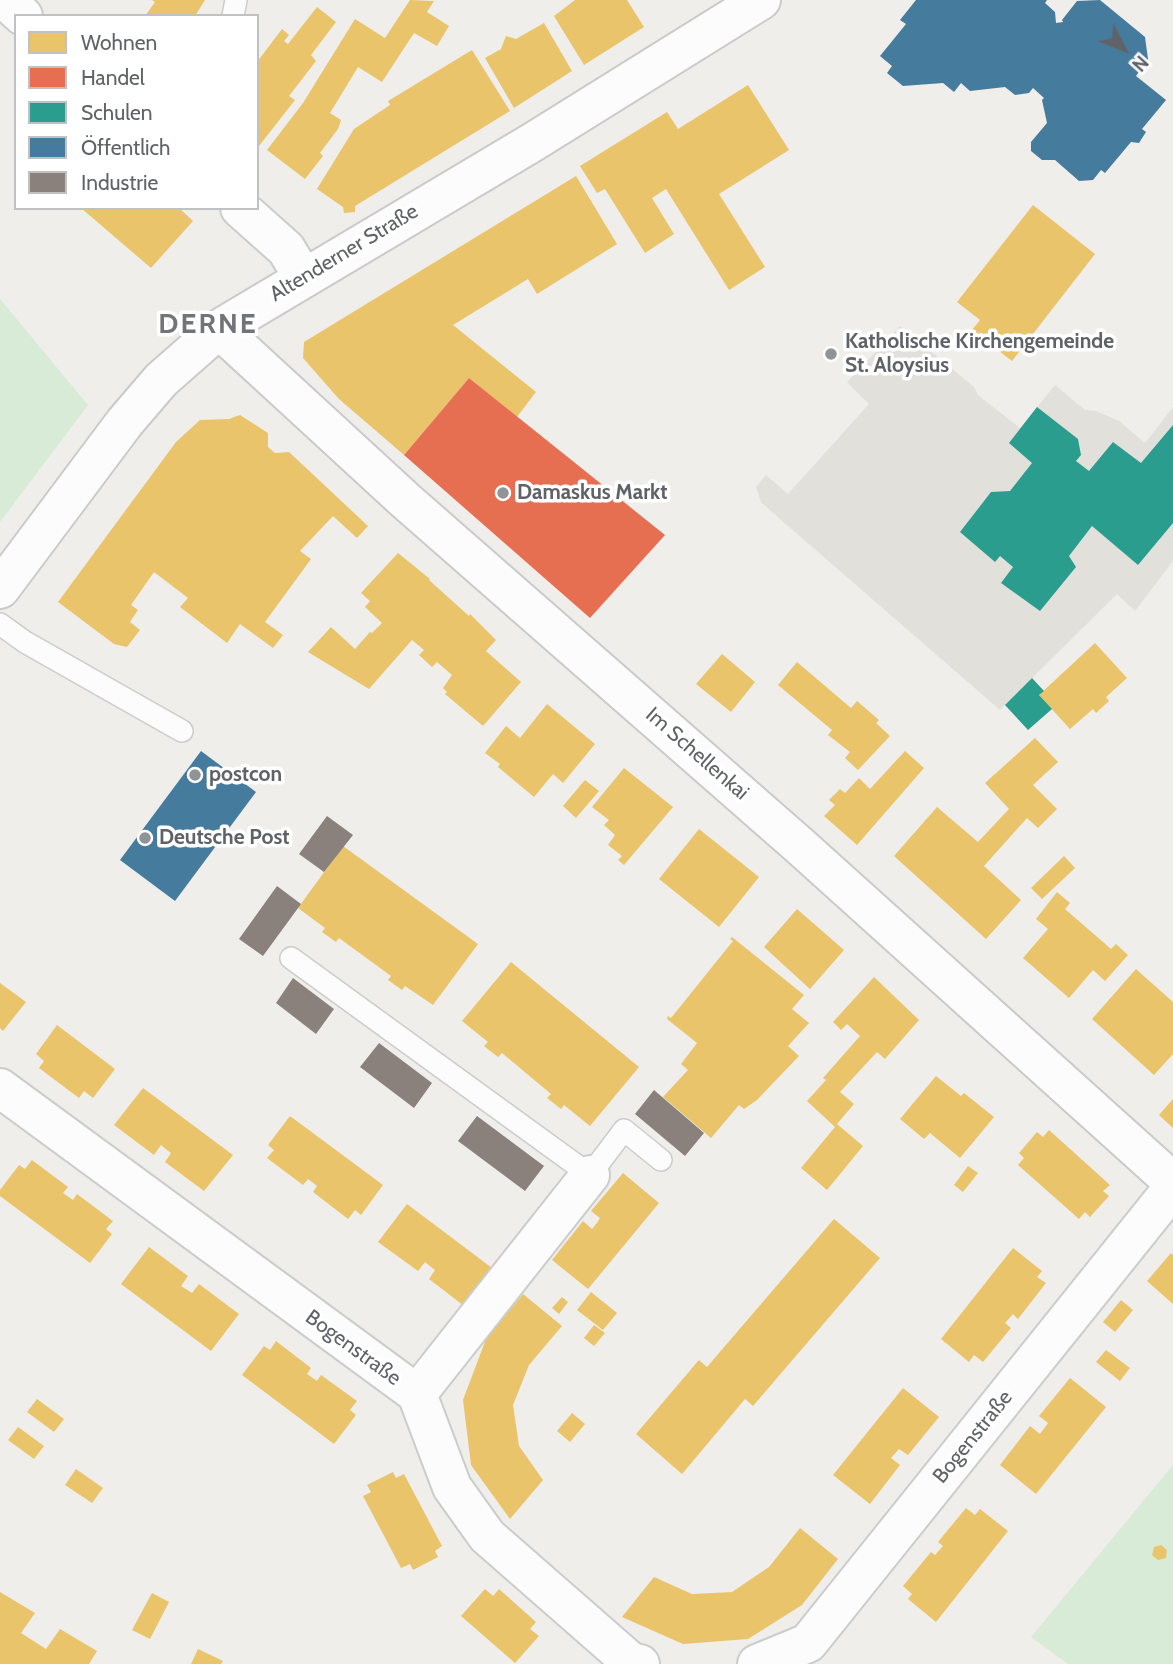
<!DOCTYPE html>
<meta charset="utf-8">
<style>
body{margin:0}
#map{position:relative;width:1173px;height:1664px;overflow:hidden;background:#efeeea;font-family:Cabin,sans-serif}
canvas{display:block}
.legend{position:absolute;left:14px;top:14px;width:245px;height:196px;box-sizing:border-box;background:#fff;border:2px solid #bfc1c3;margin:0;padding:9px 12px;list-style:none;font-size:21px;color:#5f6368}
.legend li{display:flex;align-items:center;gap:14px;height:35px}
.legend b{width:35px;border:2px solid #bfc1c3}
.north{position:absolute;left:1089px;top:14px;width:70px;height:70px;-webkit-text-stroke:5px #fff;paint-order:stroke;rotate:132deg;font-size:19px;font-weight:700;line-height:28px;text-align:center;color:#5f6368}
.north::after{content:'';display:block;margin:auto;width:24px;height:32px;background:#5f6368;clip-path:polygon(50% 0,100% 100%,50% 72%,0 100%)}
</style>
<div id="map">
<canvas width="1173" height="1664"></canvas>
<ul class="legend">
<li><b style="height:19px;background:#e9c46a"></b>Wohnen</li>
<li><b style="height:19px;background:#e76f51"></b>Handel</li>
<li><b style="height:19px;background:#2a9d8f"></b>Schulen</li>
<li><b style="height:19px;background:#457b9d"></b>Öffentlich</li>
<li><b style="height:19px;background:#8a817c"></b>Industrie</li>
</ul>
<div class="north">N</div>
</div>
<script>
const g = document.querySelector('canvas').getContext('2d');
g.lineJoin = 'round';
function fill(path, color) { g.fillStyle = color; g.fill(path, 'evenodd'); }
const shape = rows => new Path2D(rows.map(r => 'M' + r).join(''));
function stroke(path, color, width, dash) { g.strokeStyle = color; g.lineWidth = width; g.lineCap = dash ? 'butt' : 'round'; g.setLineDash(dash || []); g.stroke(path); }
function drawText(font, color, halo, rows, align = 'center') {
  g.font = font + ' Cabin,sans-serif'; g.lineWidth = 7; g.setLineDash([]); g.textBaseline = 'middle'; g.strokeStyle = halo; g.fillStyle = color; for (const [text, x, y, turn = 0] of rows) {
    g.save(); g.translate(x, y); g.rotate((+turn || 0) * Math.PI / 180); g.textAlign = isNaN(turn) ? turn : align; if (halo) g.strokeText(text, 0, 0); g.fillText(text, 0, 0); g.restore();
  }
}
const education = shape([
 [900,326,974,387,978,395,1020,428,1055,385,1085,410,1096,411,1119,421,1145,443,1173,407,1173,561,1135,611,1117,594,1000,710,780,519,761,502,756,487,766,475,788,494,869,404,847,382]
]);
const green = shape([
 [0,299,88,405,0,522],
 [1173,1465,1173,1664,1068,1664,1031,1637]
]);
const homes = shape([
 [152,0,205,0,195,16,145,16,155,2],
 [410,0,434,1,427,12,449,26,437,46,414,33,382,82,358,67,330,113,341,120,338,129,320,153,323,156,305,179,267,150,303,103,355,19,385,38],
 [575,0,627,0,644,27,584,65,554,16],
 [317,7,336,22,311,55,316,61,289,96,295,100,259,146,257,144,257,62,282,29,289,35,284,41,288,44],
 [544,23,572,71,514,108,485,58,501,49,506,36,516,39],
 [472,50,510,111,355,206,355,212,344,213,343,207,317,189,354,129,390,105,388,101],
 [748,85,789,150,719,194,765,267,729,290,666,189,652,198,674,234,645,253,605,189,597,193,580,166,667,112,678,129],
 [576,176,617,244,537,294,528,279,453,325,536,392,517,417,469,378,404,455,339,399,303,358,304,342],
 [1033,205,1095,254,1012,361,972,330,980,320,957,302],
 [81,208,179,208,193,221,151,268],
 [240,415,268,433,268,447,275,453,289,452,368,526,357,538,333,516,300,551,311,559,265,622,283,635,273,648,240,624,227,643,180,607,188,598,154,572,131,605,138,610,130,622,140,630,127,647,114,644,58,602,176,442,200,420,229,419],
 [398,553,430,579,429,580,469,616,470,614,496,640,486,651,521,682,483,726,445,694,447,692,443,688,452,675,437,662,432,667,419,655,424,650,412,640,369,689,308,652,331,627,355,649,370,632,372,633,382,623,365,607,370,601,361,593],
 [1095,643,1127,678,1106,697,1109,701,1096,713,1093,709,1070,729,1039,695],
 [722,654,755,682,731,712,696,684],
 [797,662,851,708,857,701,879,720,876,723,890,736,858,770,845,758,850,752,828,735,832,730,778,685],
 [547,704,595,744,563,783,553,774,534,797,498,767,500,764,485,753,506,726,520,738],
 [1035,738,1058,762,1033,785,1057,809,1038,828,1027,818,984,866,1021,900,986,939,894,856,937,807,978,842,1009,809,985,783],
 [905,751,924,768,857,845,824,816,835,805,829,800,840,789,845,793,859,778,870,789],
 [624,768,673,807,624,865,618,860,622,856,608,845,615,835,604,825,609,820,592,807],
 [585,780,599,791,576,818,563,806],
 [699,829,759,877,719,927,659,879],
 [343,846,478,944,433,1005,405,986,402,990,388,980,391,976,339,938,336,942,322,932,325,928,298,908],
 [1064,856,1075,868,1042,899,1031,888],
 [1057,892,1070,903,1065,909,1111,949,1116,944,1128,955,1105,981,1093,970,1069,998,1023,958,1048,929,1036,919],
 [797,909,844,950,810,989,764,947],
 [732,937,804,995,792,1009,809,1023,788,1046,799,1056,757,1100,744,1109,739,1105,711,1138,663,1097,688,1070,681,1064,697,1043,667,1019,668,1016,671,1018,733,941,730,939],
 [511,962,639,1067,590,1126,564,1105,561,1109,547,1098,551,1094,502,1053,498,1057,484,1046,488,1042,462,1021],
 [1136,969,1173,1002,1173,1054,1154,1075,1092,1019],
 [874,977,919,1020,885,1059,877,1052,840,1092,854,1104,837,1124,863,1146,827,1190,801,1168,835,1127,807,1101,826,1080,823,1078,860,1036,847,1024,841,1030,833,1022],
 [0,983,26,1002,3,1031,0,1028],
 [57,1025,115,1069,93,1098,84,1091,79,1098,39,1068,44,1061,36,1054],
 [936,1076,961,1096,964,1093,994,1117,960,1158,930,1133,924,1139,900,1119],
 [143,1088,233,1155,204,1191,165,1162,171,1153,167,1150,161,1145,154,1155,114,1125],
 [1173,1099,1173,1128,1159,1115],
 [290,1116,383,1185,361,1215,355,1210,348,1219,313,1192,317,1186,312,1182,308,1179,303,1185,267,1158,274,1150,268,1145],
 [1049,1130,1110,1185,1103,1191,1109,1196,1090,1217,1085,1212,1079,1219,1018,1165,1024,1158,1019,1153,1037,1132,1043,1137],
 [32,1160,68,1187,63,1193,73,1200,77,1194,113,1221,106,1229,112,1234,90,1263,0,1196,0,1190,19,1165,25,1169],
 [968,1166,978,1173,963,1192,954,1185],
 [623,1173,659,1203,588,1289,552,1260,583,1221,592,1229,597,1223,600,1218,591,1211],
 [407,1204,496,1271,468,1309,429,1279,435,1270,431,1267,425,1262,418,1271,378,1242],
 [834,1219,880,1258,753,1406,745,1399,682,1474,636,1434,699,1360,707,1367],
 [149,1247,188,1276,181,1286,192,1293,199,1284,239,1314,211,1351,121,1284],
 [1013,1248,1042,1271,1037,1277,1046,1283,1018,1319,1013,1314,1005,1323,1011,1328,983,1362,974,1355,969,1362,941,1339],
 [1171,1253,1173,1255,1173,1304,1147,1281],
 [591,1292,617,1313,603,1330,577,1310],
 [523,1294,562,1326,529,1365,513,1405,519,1446,543,1480,510,1519,471,1465,463,1400,486,1339],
 [562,1297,568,1302,559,1314,552,1308],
 [1121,1300,1133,1310,1115,1332,1103,1322],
 [594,1325,605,1333,594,1346,584,1338],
 [276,1341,311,1368,307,1374,317,1381,321,1375,357,1401,350,1410,356,1415,334,1444,242,1375,264,1346,270,1350],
 [1106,1350,1130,1368,1120,1381,1096,1362],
 [1070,1378,1106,1407,1036,1494,1000,1465,1030,1426,1040,1434,1048,1423,1039,1416],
 [903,1388,939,1417,908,1455,899,1449,891,1458,900,1465,870,1504,833,1475],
 [37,1399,64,1419,54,1432,27,1412],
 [572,1413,585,1424,570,1442,557,1431],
 [18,1427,44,1446,34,1459,8,1440],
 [76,1469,103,1488,92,1503,65,1485],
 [393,1472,396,1478,404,1474,442,1546,435,1551,438,1557,413,1570,410,1564,401,1568,363,1496,371,1492,367,1485],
 [966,1508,975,1515,980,1509,1008,1531,936,1622,908,1599,912,1594,903,1586,931,1552,935,1555,943,1546,938,1542],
 [800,1528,838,1559,802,1605,748,1639,683,1644,622,1617,654,1577,692,1594,732,1592,769,1567],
 [1161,1545,1167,1550,1166,1558,1158,1560,1152,1555,1154,1547],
 [485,1589,493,1596,499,1589,536,1622,530,1629,539,1636,515,1663,461,1616],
 [0,1592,35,1613,21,1633,46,1649,60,1629,97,1651,89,1664,0,1664],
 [152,1593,169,1602,150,1639,132,1630],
 [198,1649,223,1661,221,1664,191,1664]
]);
const shops = shape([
 [469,378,665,535,590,618,404,455]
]);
const schools = shape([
 [1037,407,1078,439,1081,455,1076,461,1089,471,1113,442,1141,463,1173,425,1173,523,1138,565,1092,526,1069,556,1076,567,1040,611,1001,583,1013,567,1000,556,995,562,960,532,991,492,1010,491,1032,463,1009,443],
 [1032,678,1044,691,1039,695,1052,709,1028,730,1005,705]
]);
const public = shape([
 [916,0,1047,0,1045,3,1055,12,1056,23,1063,22,1062,20,1077,1,1100,0,1145,37,1148,59,1136,76,1166,100,1142,129,1146,132,1139,143,1131,142,1105,173,1101,170,1093,180,1079,181,1055,160,1042,160,1031,151,1031,142,1047,123,1042,100,1044,98,1033,88,1029,93,1015,95,1005,87,970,91,961,83,954,92,943,83,903,86,887,73,892,66,880,56,906,24,900,20],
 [201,751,256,792,175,901,120,860]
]);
const industry = shape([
 [327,816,353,835,324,872,299,854],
 [277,886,301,904,263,956,239,939],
 [293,978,334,1009,316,1034,276,1003],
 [379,1043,432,1083,414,1108,360,1067],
 [654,1090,704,1133,685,1156,635,1114],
 [477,1116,544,1166,525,1191,458,1141]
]);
const lane = shape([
 [233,16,236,0],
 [0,624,25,642,182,731],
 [291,958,590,1175,624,1130,661,1160]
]);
const street = shape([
 [5,0,23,16],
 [240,208,286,249,303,277],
 [0,1088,417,1394,452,1487,487,1536,631,1662,640,1664],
 [417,1394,590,1175],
 [757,1664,808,1643,1173,1188]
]);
const secondary = shape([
 [219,329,406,501,800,846,1173,1182],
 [0,589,125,422,161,380,219,329,533,142,761,0]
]);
const markers = [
 [831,354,7,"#919496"],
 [503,493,7,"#919496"],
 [195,775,7,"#919496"],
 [145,838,7,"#919496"]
];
const streetNames = [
 ["Altenderner Straße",344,253,-31],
 ["Im Schellenkai",697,754,41],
 ["Bogenstraße",353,1348,36],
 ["Bogenstraße",973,1437,-51]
];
const poiNames = [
 ["Katholische Kirchengemeinde",845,342],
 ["St. Aloysius",845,366],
 ["Damaskus Markt",517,493],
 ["postcon",209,775],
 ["Deutsche Post",159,838]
];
const districtNames = [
 ["DERNE",208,325]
];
fill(education, '#e2e0da');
fill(green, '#d8ebd6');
fill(homes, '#e9c46a');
fill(shops, '#e76f51');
fill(schools, '#2a9d8f');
fill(public, '#457b9d');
fill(industry, '#8a817c');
stroke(lane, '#cbcccc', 24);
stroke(street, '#cbcccc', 42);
stroke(secondary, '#cacacb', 42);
stroke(lane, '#fdfcfc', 21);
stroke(street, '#fdfcfc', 38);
stroke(secondary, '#fdfcfc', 38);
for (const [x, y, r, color] of markers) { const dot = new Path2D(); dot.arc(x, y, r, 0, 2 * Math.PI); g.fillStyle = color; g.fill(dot); stroke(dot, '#fff', 2.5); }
drawText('21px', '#5f6368', '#fff', streetNames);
drawText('bold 21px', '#5f6368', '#fff', poiNames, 'left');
g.letterSpacing = '2px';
drawText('bold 28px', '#70757a', '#fff', districtNames);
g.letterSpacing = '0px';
</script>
